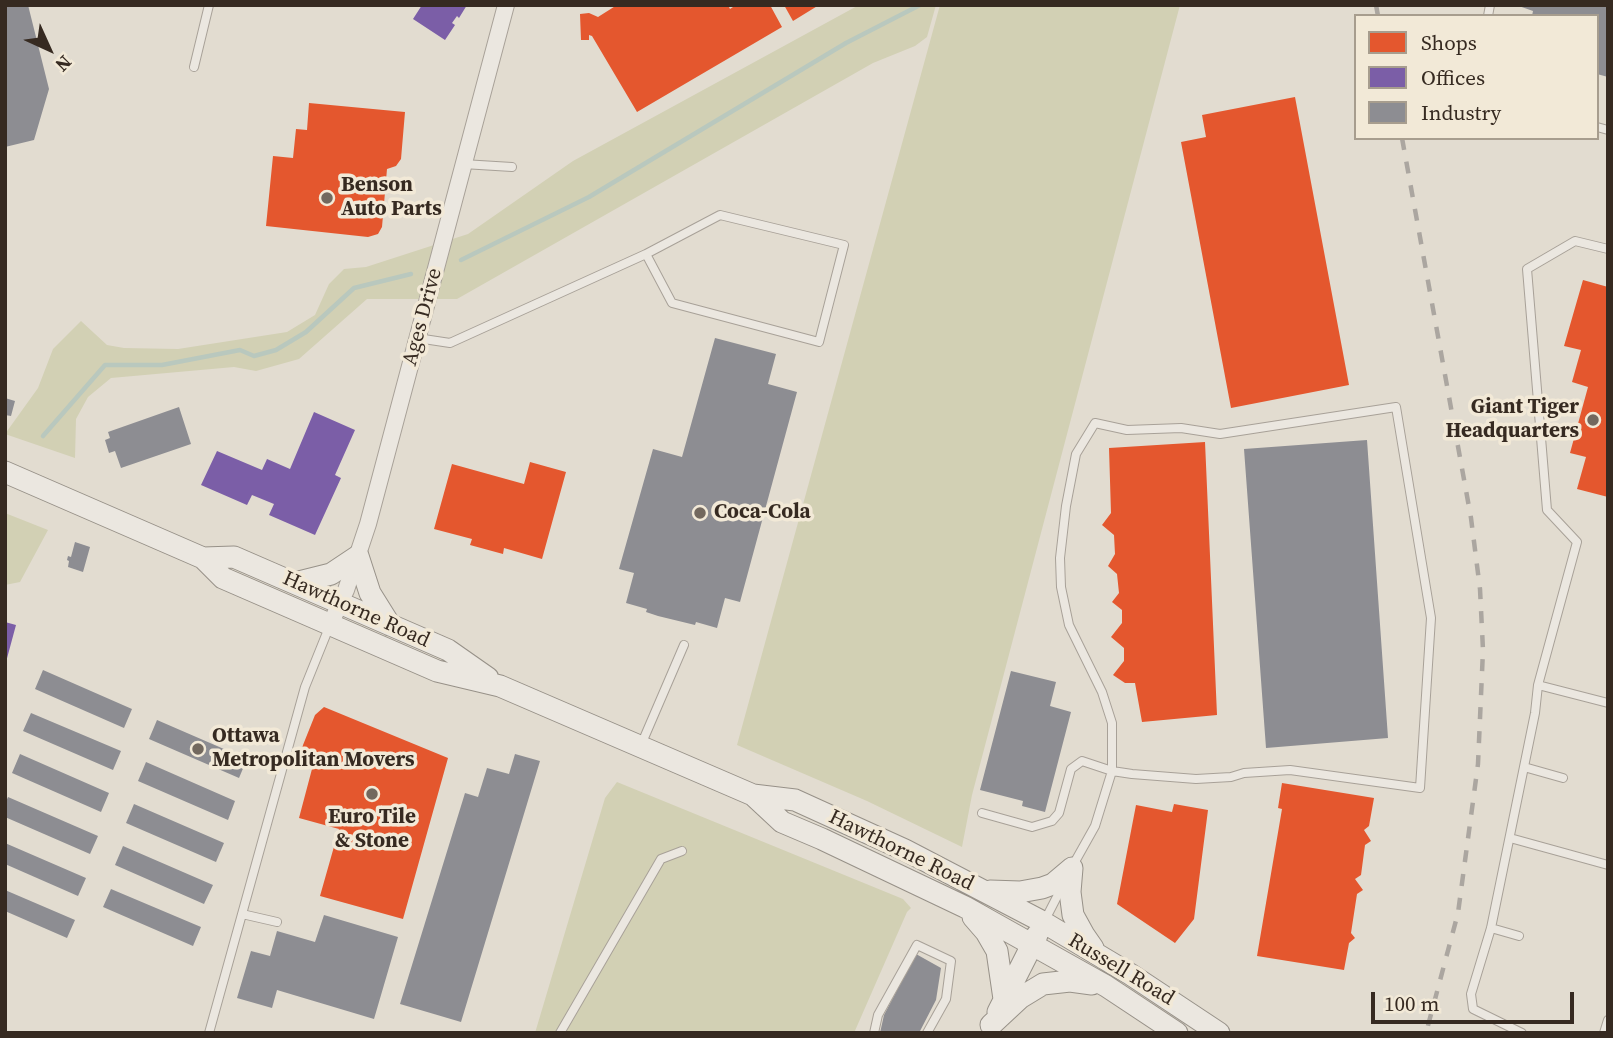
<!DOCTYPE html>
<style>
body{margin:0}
#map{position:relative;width:1613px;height:1038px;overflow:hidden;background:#e2dcd0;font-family:"Source Serif 4",serif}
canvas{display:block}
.frame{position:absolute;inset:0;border:7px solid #362a21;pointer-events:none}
.legend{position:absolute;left:1354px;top:14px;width:245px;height:126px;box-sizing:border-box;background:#f2e9d7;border:2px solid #a79d8e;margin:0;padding:9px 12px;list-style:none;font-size:21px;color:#362a21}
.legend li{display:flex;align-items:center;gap:14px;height:35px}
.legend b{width:35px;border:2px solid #a79d8e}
.north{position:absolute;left:14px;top:14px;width:70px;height:70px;-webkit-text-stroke:5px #f2e9d7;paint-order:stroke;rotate:135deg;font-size:19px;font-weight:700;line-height:28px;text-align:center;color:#362a21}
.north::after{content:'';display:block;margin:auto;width:24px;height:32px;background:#362a21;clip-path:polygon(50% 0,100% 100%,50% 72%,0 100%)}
.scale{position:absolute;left:1371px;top:992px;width:203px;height:32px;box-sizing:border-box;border:4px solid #362a21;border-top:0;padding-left:9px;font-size:21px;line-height:24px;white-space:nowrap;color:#362a21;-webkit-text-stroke:5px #f2e9d7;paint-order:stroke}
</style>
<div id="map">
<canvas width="1613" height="1038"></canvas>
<div class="frame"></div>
<ul class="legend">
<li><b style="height:19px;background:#e4572e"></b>Shops</li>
<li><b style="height:19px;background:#7b5ea7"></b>Offices</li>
<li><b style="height:19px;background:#8d8d92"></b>Industry</li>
</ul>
<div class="north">N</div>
<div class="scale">100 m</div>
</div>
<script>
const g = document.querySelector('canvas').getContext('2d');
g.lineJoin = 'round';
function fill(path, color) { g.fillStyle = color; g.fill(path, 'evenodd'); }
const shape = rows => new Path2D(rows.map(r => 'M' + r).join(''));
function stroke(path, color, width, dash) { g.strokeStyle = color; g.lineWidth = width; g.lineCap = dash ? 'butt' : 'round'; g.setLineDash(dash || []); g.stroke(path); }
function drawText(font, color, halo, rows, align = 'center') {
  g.font = font + ' "Source Serif 4",serif'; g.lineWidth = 7; g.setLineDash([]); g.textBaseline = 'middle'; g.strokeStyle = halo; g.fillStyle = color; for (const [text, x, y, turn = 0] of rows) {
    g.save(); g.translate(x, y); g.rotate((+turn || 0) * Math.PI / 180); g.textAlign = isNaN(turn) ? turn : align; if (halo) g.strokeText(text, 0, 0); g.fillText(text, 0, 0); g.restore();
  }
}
const green = shape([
 [859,5,936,5,927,37,915,46,873,63,457,299,367,299,299,359,256,371,234,367,111,378,88,397,76,419,75,458,5,434,38,388,53,349,81,321,107,345,124,348,178,349,287,332,315,315,329,284,344,269,366,267,468,234,573,161],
 [940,5,1180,5,972,795,962,847,867,801,737,745],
 [5,513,48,530,20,582,5,585],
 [617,782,903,899,911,908,907,912,854,1033,535,1033,605,798]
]);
const shops = shape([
 [617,5,728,5,730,9,736,5,770,5,782,27,637,112,592,36,589,35,589,40,581,40,580,14,589,13,598,17],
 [784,5,819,5,793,21],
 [1295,97,1349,385,1231,408,1181,142,1206,137,1202,115],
 [309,103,405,112,401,159,396,166,387,169,382,227,378,234,368,237,266,226,273,156,293,158,296,129,307,130],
 [1583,280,1608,287,1608,497,1577,489,1586,457,1570,453,1588,387,1572,382,1581,350,1564,346],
 [1205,442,1217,715,1142,722,1135,683,1125,683,1113,675,1124,661,1124,648,1111,637,1122,623,1122,610,1112,602,1119,593,1117,574,1108,566,1115,554,1114,535,1102,525,1111,513,1109,448],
 [530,462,566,472,542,559,504,548,503,554,470,545,472,539,434,529,452,464,524,484],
 [324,707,448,758,403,919,320,896,339,829,299,818,312,769,298,766,303,745,315,715],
 [1282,783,1374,798,1369,826,1364,830,1371,841,1365,845,1361,875,1355,879,1363,890,1357,894,1351,933,1355,938,1349,943,1344,970,1257,956,1282,809,1278,808],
 [1174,804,1208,810,1194,919,1175,943,1117,904,1136,805,1172,812]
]);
const offices = shape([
 [422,5,467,5,459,18,457,16,452,23,455,25,445,40,413,19],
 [314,412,355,430,335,475,341,478,315,535,269,515,274,504,252,495,247,505,201,485,217,451,262,470,267,459,290,469],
 [5,622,16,625,6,662,5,662]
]);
const industry = shape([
 [5,5,28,5,49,89,34,140,5,147],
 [1516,5,1608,5,1608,77,1597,74,1597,16,1532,16,1533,11],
 [715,338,776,354,768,384,797,392,740,602,725,598,717,628,696,622,695,625,658,616,646,612,647,609,626,603,634,573,619,569,653,449,682,457],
 [5,398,15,401,11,416,5,415],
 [179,407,191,444,121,468,115,451,109,453,105,440,110,438,108,432],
 [1367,440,1388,738,1266,748,1244,449],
 [75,542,90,547,83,572,68,567,69,561,67,560,68,556,71,557],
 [43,670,132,709,124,728,35,689],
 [1011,671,1056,682,1050,706,1071,712,1045,812,1022,806,1023,801,980,790],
 [31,713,121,751,113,770,23,731],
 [157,720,247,759,239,778,149,739],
 [20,754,109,793,101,812,12,773],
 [515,754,540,761,461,1022,400,1004,465,793,478,797,487,768,509,774],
 [146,762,235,801,228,820,138,781],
 [8,797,98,836,90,854,5,817,5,804],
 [134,804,224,843,216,862,126,823],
 [5,843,86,878,78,896,5,864],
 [123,846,213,885,204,904,115,865],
 [111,889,201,927,193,946,103,907],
 [5,890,75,920,67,938,5,911],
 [324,915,398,937,374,1019,277,990,272,1008,237,998,251,951,270,956,277,931,315,942],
 [916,954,941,968,936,1000,919,1033,880,1033,884,1015]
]);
const stream = shape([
 [461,260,589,197,846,43,920,5],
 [43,436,105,365,162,365,240,350,254,356,276,350,306,332,354,288,411,274]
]);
const service = shape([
 [1488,16,1490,5],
 [194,67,209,5],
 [1597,127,1608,130],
 [463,164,512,167],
 [417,338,450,343,646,254,720,215,844,245,819,342,672,303,646,254],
 [1538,685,1608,703],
 [641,745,684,645],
 [1524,767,1563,778],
 [982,813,1032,827,1052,821,1059,813,1071,769,1082,761,1112,771,1132,774,1196,779,1231,777,1244,773,1290,770,1420,788,1431,618,1396,407,1220,434,1181,428,1127,430,1095,423,1076,454,1066,506,1060,558,1061,587,1069,625,1102,692,1112,723,1112,771,1095,826,1072,867],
 [1510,838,1608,865],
 [242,914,277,922],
 [1045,920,1063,885],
 [1491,928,1519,936],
 [209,1033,305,687,330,625],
 [560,1033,661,859,682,851],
 [874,1033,878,1015,917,945,951,961,946,999,927,1033],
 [1522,1033,1473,1009,1471,994,1491,928,1535,713,1538,685,1577,542,1547,510,1527,269,1575,241,1608,249],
 [1604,1033,1608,1020]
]);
const minor = shape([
 [330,625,346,590,368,524,506,5]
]);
const secondary = shape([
 [5,472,203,558,223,578,437,671,500,686,753,795,795,800,905,850,1043,922,1130,974,1219,1033],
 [203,558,234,557,448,650,488,678],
 [295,583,331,574,358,556,370,593,390,625],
 [753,795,782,822,822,839,965,907,1106,986,1177,1033],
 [1072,868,1070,892,1073,915,1084,935,1093,948],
 [990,891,1020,892,1042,888,1053,884,1072,868],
 [973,917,986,932,997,951,1004,999],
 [998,1012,1037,935],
 [991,1025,1020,998,1043,984,1070,981,1092,984]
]);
const rail = shape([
 [1376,5,1378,16],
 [1402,138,1471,518,1480,589,1483,650,1478,764,1458,913,1426,1033]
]);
const markers = [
 [327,198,7,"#72685e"],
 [1593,420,7,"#72685e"],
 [700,513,7,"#72685e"],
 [198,749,7,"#72685e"],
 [372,794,7,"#72685e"]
];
const poiNames = [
 ["Benson",341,186],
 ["Auto Parts",341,210],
 ["Giant Tiger",1579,408,"right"],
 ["Headquarters",1579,432,"right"],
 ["Coca-Cola",714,513],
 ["Ottawa",212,737],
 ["Metropolitan Movers",212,761],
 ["Euro Tile",372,818,"center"],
 ["& Stone",372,842,"center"]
];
const streetNames = [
 ["Ages Drive",423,317,-75],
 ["Hawthorne Road",356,610,24],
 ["Hawthorne Road",901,851,26],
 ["Russell Road",1121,970,31]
];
fill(green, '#d2d0b4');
fill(shops, '#e4572e');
fill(offices, '#7b5ea7');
fill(industry, '#8d8d92');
stroke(stream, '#b9c8be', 4.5);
stroke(service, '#a8a198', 10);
stroke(minor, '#a8a198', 18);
stroke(secondary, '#979188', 23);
stroke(service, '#ebe7e0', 8);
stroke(minor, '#ebe7e0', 16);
stroke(secondary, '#ebe7e0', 21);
stroke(rail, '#aba6a0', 4.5, [12, 12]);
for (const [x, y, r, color] of markers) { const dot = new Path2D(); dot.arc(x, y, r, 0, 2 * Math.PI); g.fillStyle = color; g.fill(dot); stroke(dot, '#f2e9d7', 2.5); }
drawText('bold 21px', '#362a21', '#f2e9d7', poiNames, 'left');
drawText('21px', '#362a21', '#f2e9d7', streetNames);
</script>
